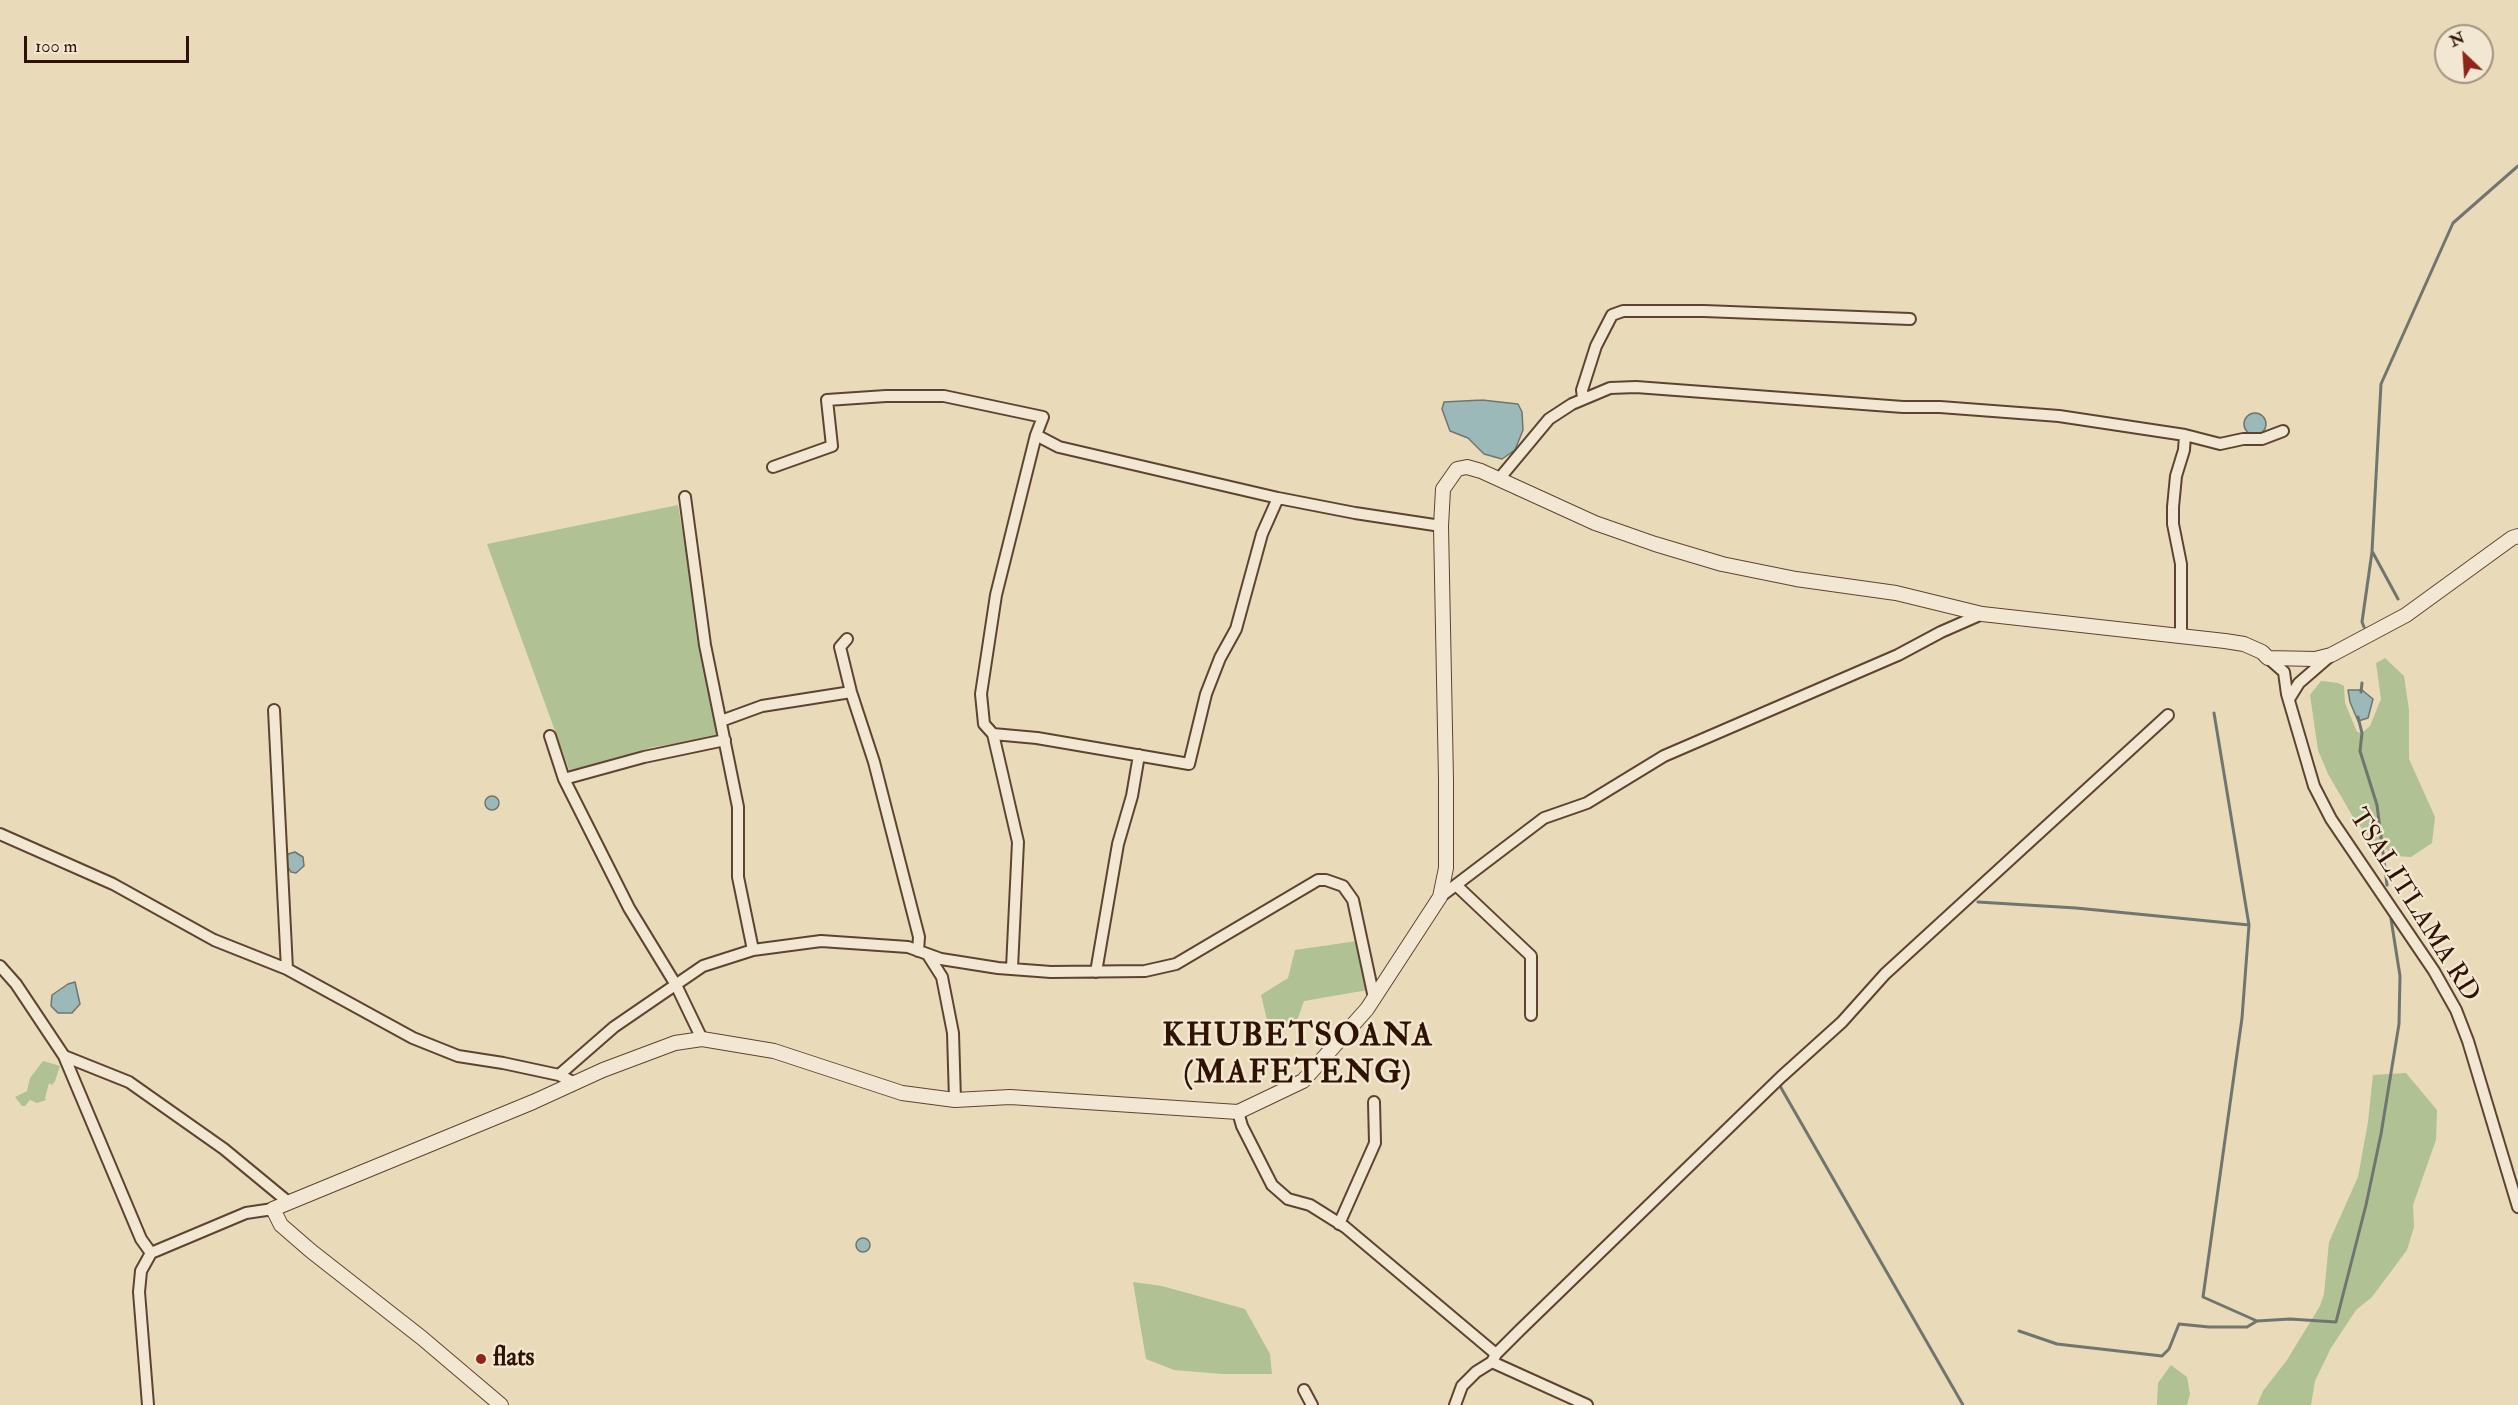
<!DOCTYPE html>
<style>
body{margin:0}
#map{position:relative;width:2518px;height:1405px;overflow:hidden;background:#e9dab9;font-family:"IM FELL Double Pica",serif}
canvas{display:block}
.north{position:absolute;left:2434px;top:24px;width:60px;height:60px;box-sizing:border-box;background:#f1e7d2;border:2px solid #a4927f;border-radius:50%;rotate:335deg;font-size:16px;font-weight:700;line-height:24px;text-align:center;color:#301202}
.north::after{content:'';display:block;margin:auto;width:21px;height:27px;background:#8f2418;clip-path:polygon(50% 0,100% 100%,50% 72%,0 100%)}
.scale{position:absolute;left:24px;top:36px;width:165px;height:27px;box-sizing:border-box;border:3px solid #301202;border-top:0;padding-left:8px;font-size:18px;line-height:21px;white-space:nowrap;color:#301202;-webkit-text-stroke:4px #f1e7d2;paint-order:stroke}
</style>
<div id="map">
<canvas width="2518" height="1405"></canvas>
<div class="north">N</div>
<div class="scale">100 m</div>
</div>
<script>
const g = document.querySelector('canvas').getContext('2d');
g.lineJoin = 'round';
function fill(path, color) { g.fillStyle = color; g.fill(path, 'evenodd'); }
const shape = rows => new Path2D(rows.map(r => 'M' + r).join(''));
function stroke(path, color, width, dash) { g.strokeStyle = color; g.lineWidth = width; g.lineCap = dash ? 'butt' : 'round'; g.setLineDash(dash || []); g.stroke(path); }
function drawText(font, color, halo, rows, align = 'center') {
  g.font = font + ' "IM FELL Double Pica",serif'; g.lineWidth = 5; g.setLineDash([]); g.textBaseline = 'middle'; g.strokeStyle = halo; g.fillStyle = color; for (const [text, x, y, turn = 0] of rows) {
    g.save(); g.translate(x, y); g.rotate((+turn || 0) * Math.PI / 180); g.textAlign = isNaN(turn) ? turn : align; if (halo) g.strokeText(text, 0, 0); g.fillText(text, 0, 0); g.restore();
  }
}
const green = shape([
 [678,505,718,737,653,747,570,772,487,544],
 [2385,658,2404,676,2409,710,2409,759,2435,817,2432,843,2411,857,2397,856,2372,841,2353,817,2328,774,2318,750,2310,695,2321,681,2338,683,2344,686,2345,703,2357,732,2362,733,2370,726,2381,699,2376,663],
 [1357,941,1368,990,1304,1001,1298,1018,1270,1032,1261,995,1288,978,1295,950],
 [43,1061,60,1066,55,1081,52,1085,49,1083,45,1098,46,1100,37,1103,30,1100,25,1106,22,1106,15,1097,27,1091,30,1078],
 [2406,1073,2437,1110,2436,1140,2413,1205,2414,1227,2407,1250,2372,1297,2356,1310,2331,1348,2315,1381,2311,1405,2257,1405,2263,1391,2287,1360,2320,1306,2324,1294,2329,1242,2358,1177,2368,1122,2373,1075],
 [1133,1282,1162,1286,1245,1309,1270,1354,1272,1374,1222,1374,1174,1370,1146,1359],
 [2171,1365,2187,1377,2190,1394,2187,1405,2157,1405,2158,1383]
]);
const water = shape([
 [1482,400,1518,404,1522,412,1523,430,1515,450,1502,459,1484,454,1468,438,1450,431,1442,409,1444,402,1482,400],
 '2244 424a11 11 0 1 1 22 0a11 11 0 1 1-22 0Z',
 [2348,690,2362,690,2373,699,2368,718,2358,721,2350,702,2348,690],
 '485 803a7 7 0 1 1 14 0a7 7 0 1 1-14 0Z',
 [295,852,303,857,304,866,296,873,291,872,285,863,288,854,295,852],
 [75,982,80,1004,72,1013,58,1013,51,1006,52,995,68,984,75,982],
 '856 1245a7 7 0 1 1 14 0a7 7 0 1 1-14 0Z'
]);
const stream = shape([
 [2398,599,2372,551,2381,384,2453,223,2518,166],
 [2364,627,2362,622,2372,552],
 [2361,692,2362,683],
 [2214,713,2249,925,2242,1018,2203,1297,2257,1321],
 [2358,717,2362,733,2360,751,2377,805,2387,885],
 [1978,902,2076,908,2249,925],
 [1780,1086,1963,1405],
 [2019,1331,2057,1344,2162,1356,2169,1349,2179,1324,2209,1327,2247,1327,2257,1321,2290,1319,2336,1322,2366,1205,2381,1134,2399,1024,2400,976,2391,919]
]);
const minor = shape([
 [1583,398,1582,390,1596,346,1612,315,1623,311,1704,311,1910,319],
 [1036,435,1059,447,1278,498,1355,513,1441,526],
 [773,467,832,446,827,400,886,396,944,396,1043,417,1036,435,996,595,981,694,984,724,993,734,1018,842,1012,968],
 [1499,479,1549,419,1572,404,1610,388,1636,387,1903,407,1940,407,2059,416,2185,435,2220,444,2243,439,2262,439,2283,431],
 [685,497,705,645,738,807,738,877,753,950],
 [2181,635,2181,564,2173,524,2173,507,2176,476,2184,450,2185,435],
 [847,639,840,647,851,692,874,762,919,937,918,951],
 [2268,658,2284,672,2287,694,2314,786,2331,819,2434,971,2456,1010,2468,1041,2518,1207],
 [2289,699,2299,683,2329,657],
 [274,710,287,969],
 [721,721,762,706,851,692],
 [993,734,1037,738,1189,764,1206,694,1220,658,1236,629,1262,534,1278,498],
 [550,736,564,779,629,908,676,985,702,1039],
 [564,779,644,757,725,740],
 [0,834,113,884,214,940,287,969,413,1038,458,1056,503,1063,559,1075,575,1083],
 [1457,886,1531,956,1531,1015],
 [1440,897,1544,818,1587,803,1664,756,1898,655,1941,632,1982,614],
 [928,955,942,977,953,1033,955,1100],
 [0,966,16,984,64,1056,141,1239,151,1253],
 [1096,972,1118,844,1132,796,1139,755],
 [64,1056,129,1082,224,1149,287,1201],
 [559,1075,614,1027,703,966,753,950,821,941,908,947,941,959,998,968,1051,972,1145,971,1176,964,1318,880,1326,880,1343,886,1353,900,1374,998],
 [1238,1112,1242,1126,1272,1185,1288,1199,1310,1205,1345,1227,1496,1354],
 [1339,1224,1375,1143,1374,1102],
 [1492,1362,1587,1405],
 [1304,1390,1312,1405],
 [148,1405,139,1292,141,1271,151,1253,246,1213,273,1209],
 [1455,1405,1462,1386,1476,1372,1492,1362,1496,1354,1520,1330,1781,1077,1842,1022,1885,974,2168,715]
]);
const tertiary = shape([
 [501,1405,422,1338,311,1251,281,1225,273,1209,533,1102,603,1070,675,1043,702,1039,774,1051,902,1093,955,1100,1010,1097,1238,1112,1303,1081,1367,1009,1440,897,1446,868,1446,780,1441,526,1443,489,1457,469,1467,467,1481,471,1595,523,1655,544,1722,564,1796,579,1896,593,1982,614,2225,641,2244,644,2262,652,2268,658,2315,659,2331,655,2406,615,2512,538,2518,536]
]);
const markers = [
 [481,1359,6,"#8f2418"]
];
const streetNames = [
 ["TSALITLAMA RD",2413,906,58]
];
const poiNames = [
 ["flats",493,1359]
];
const districtNames = [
 ["KHUBETSOANA",1298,1038],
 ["(MAFETENG)",1298,1075]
];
fill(green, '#b0c194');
fill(water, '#9ab9b8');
stroke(water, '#70766f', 1.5);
stroke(stream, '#70766f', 3);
stroke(minor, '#5e4430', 14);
stroke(tertiary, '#5e4430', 16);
stroke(minor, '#f1e7d2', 10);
stroke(tertiary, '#f1e7d2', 14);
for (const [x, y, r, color] of markers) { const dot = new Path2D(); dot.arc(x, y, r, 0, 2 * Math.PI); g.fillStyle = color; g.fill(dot); stroke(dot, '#f1e7d2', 2); }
drawText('26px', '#301202', '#f1e7d2', streetNames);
drawText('bold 26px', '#301202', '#f1e7d2', poiNames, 'left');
g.letterSpacing = '1.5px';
drawText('bold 32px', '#301202', '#f1e7d2', districtNames);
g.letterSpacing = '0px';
</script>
